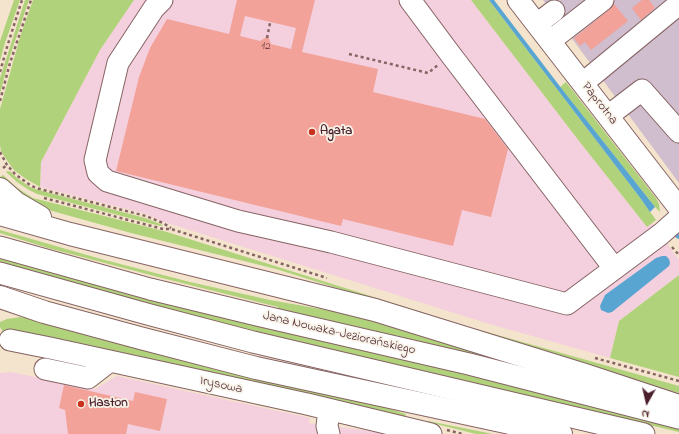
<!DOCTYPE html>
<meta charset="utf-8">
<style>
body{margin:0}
#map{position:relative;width:679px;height:434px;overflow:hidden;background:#f5e4cd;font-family:"Indie Flower",sans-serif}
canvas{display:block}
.north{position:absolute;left:627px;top:382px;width:40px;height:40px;-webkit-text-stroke:3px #f7f3e8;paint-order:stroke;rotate:188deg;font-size:11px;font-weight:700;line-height:16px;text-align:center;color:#4a1f2b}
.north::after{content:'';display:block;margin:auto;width:14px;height:18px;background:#4a1f2b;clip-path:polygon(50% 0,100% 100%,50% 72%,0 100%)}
</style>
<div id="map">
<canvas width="679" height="434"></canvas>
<div class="north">N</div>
</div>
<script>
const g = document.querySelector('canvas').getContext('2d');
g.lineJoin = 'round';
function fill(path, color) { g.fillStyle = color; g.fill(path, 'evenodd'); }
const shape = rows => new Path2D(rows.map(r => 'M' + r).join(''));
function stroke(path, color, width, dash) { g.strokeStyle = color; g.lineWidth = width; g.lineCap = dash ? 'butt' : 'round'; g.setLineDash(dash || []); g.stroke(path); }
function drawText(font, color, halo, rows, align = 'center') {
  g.font = font + ' "Indie Flower",sans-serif'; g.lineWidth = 3.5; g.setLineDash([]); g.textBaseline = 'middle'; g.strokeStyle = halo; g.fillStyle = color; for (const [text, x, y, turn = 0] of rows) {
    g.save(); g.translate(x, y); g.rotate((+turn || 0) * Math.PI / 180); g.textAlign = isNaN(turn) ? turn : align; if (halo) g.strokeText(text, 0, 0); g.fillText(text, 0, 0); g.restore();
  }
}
const built = shape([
 [134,0,471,0,579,141,647,227,652,223,679,260,679,275,619,321,610,358,486,323,432,306,164,222,146,214,40,187,41,162,100,50],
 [11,372,95,389,117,376,310,418,309,423,371,431,383,434,0,434,0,373]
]);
const industrial = shape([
 [543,0,679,0,679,183,562,25,568,19,561,12,556,16]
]);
const green = shape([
 [14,0,20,0,5,43,0,61,0,41],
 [25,0,29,0,10,56,0,94,0,78],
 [33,0,134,0,100,50,41,162,40,187,26,179,14,170,6,159,1,151,0,145,0,109,20,37],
 [471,0,489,0,641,199,656,220,647,227,579,141],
 [566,82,656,198,659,204,660,212,655,207,560,87],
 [8,171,11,172,17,178,30,187,35,189,145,218,163,225,160,226,37,194,29,190,17,182,6,172],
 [3,175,15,186,22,191,33,198,167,232,469,327,679,386,679,393,471,330,276,269,131,233,38,207,0,182,0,177],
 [0,230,101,259,190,282,270,300,332,311,381,322,553,375,278,310,278,307,158,277,48,248,0,233],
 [0,256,679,425,679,432,185,315,0,265],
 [679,275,679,377,610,358,619,321],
 [20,317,32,319,355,398,406,414,405,417,345,402,161,362,3,332,0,327,0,322,7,319],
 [428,421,488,433,492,434,476,434,428,422]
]);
const water = shape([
 [489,0,494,0,565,93,655,207,650,212,641,199],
 [662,256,666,256,669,259,670,263,669,266,612,312,608,313,601,310,600,306,605,295,656,258]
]);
const stream = shape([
 [676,235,679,237]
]);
const building = shape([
 [237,0,315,0,302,52,378,69,373,92,485,119,508,149,491,217,462,210,453,246,343,219,341,226,116,171,139,77,150,48,167,19,229,34],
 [245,16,296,28,291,49,271,44,268,36,260,41,240,36],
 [642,0,649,0,655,8,641,20,632,8],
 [614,4,628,21,591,50,585,42,580,46,574,38,610,9],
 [64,385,133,401,135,392,167,399,160,431,128,424,126,434,68,434,65,410,59,408]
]);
const path = shape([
 [267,38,270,23],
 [349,54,428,73,438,65],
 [0,72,7,47,22,0],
 [0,101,10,63,31,0],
 [0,152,7,165,15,174,30,185,36,188,146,216,163,223,171,228],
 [3,168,7,165],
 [44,198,163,229,171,229,327,278],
 [672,247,679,255],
 [595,358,679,381],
 [447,430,463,434]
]);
const minor = shape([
 [162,0,154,8,118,63,95,160,98,173,107,181,238,221,331,242,567,304,661,234,679,218],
 [410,0,451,55,614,268],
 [518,0,679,208],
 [537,24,554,11],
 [550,41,603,0],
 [583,83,679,4],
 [608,116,642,90,679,132],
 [0,247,150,289,257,315,469,364,679,418],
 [0,273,147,314,253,342,644,434],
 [10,340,50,348,307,404,431,434],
 [45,369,88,378,110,361],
 [329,434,327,426,329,410]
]);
const major = shape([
 [0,189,16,203,40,217],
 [0,214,70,234,375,310,585,375,679,406],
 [0,297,44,312,140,338,256,368,561,434]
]);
const markers = [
 [312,132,4,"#c8321e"],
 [81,404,4,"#c8321e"]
];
const numberNames = [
 ["12",266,47]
];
const streetNames = [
 ["Paprotna",599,104,52],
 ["Jana Nowaka-Jeziorańskiego",339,334,13],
 ["Irysowa",221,386,12]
];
const poiNames = [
 ["Agata",320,132],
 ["Haston",89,404]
];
fill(built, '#f4cfdd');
fill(industrial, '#d0bdcd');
fill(green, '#b0d27a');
fill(water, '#59a5d2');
stroke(stream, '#59a5d2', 4);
fill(building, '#f2a298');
stroke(minor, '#866464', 23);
stroke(major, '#866464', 24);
stroke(path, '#866464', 2.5, [3, 3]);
stroke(minor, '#fff', 21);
stroke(major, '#fff', 22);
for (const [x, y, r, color] of markers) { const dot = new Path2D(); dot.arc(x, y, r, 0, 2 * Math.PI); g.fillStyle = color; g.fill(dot); stroke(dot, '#f7f3e8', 1.5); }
drawText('11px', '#744046', null, numberNames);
drawText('13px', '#4a1f2b', '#f7f3e8', streetNames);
drawText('bold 13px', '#4a1f2b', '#f7f3e8', poiNames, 'left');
</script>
